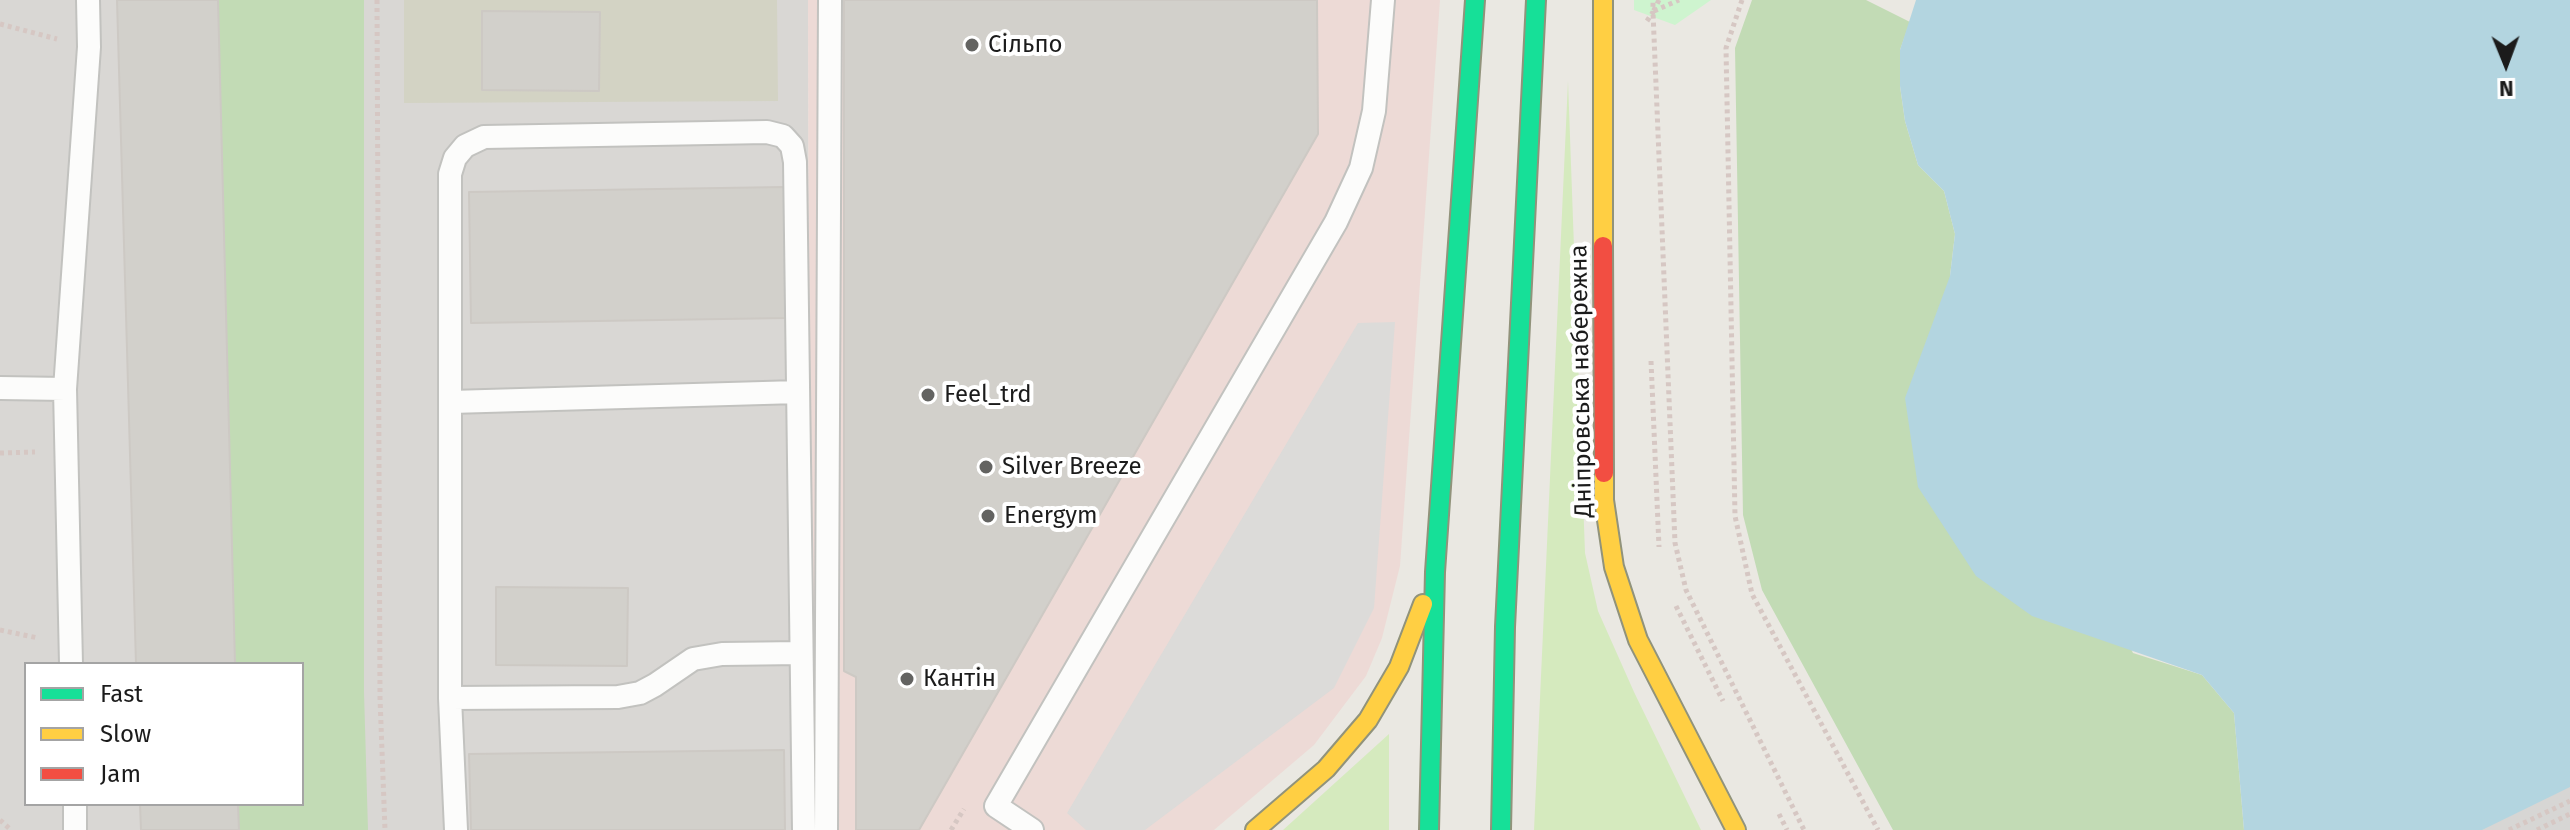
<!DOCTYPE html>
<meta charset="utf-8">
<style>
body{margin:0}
#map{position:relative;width:2570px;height:830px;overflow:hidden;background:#eae8e2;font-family:"Fira Sans",sans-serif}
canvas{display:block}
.legend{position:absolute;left:24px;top:662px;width:280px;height:144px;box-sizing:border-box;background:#fff;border:2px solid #a4a4a4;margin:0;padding:10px 14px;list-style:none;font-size:24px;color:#1b1b1b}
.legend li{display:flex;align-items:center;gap:16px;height:40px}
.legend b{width:40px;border:2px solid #a4a4a4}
.north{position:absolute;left:2466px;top:24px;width:80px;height:80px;-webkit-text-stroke:6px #fff;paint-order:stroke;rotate:179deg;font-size:22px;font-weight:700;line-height:32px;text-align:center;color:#1b1b1b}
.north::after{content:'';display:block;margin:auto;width:28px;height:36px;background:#1b1b1b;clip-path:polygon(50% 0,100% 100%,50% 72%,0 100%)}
</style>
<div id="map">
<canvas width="2570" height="830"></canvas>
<ul class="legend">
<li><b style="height:10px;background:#16e098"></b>Fast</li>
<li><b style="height:10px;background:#ffcf43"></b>Slow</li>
<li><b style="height:10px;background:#f24e42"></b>Jam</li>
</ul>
<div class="north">N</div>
</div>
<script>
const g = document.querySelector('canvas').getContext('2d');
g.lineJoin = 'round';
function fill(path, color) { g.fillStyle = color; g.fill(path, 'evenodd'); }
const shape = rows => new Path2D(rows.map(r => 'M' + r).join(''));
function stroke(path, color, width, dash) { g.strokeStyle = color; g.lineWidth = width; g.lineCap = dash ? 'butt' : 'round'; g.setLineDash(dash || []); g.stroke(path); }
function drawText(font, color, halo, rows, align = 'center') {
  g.font = font + ' "Fira Sans",sans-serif'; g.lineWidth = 8; g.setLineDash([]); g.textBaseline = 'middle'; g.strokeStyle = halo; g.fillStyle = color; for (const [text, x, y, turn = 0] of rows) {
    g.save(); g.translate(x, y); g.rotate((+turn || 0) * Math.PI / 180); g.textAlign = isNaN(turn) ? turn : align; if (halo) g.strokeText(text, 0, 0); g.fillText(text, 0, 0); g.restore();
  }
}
const residential = shape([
 [0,0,808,0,810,830,0,830],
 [26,664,302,664,302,804,26,804]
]);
const commercial = shape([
 [808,0,1440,0,1400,566,1382,638,1366,676,1314,745,1214,830,810,830]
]);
const construction = shape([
 [404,0,777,0,778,101,404,103]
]);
const grass = shape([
 [1568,81,1585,553,1598,611,1634,692,1701,830,1534,830],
 [1389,734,1389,830,1283,830]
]);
const forest = shape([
 [218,0,364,0,364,692,368,830,239,830,238,804,302,804,302,664,235,664],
 [1752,0,1866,0,1910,22,1900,50,1900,86,1905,121,1918,165,1944,191,1955,234,1950,276,2133,653,2202,675,2234,713,2244,830,1893,830,1762,590,1743,515,1735,48]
]);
const park = shape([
 [1634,0,1711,0,1675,25,1634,10]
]);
const parking = shape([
 [1395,322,1374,608,1334,688,1145,830,1086,830,1067,813,1358,323]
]);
const water = shape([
 [1916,0,2570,0,2570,830,2244,830,2234,713,2202,675,2032,616,1976,576,1918,487,1905,398,1950,276,1955,234,1944,191,1918,165,1905,121,1900,86,1900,50]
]);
const pier = shape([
 [2570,787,2570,830,2482,830]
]);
const building = shape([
 [117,0,218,0,235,664,136,664,117,0],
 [844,0,1317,0,1318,134,919,830,856,830,856,677,844,671,844,0],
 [482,11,600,12,599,91,482,90,482,11],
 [784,187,786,318,471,323,469,192,784,187],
 [496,587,628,588,627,666,496,665,496,587],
 [784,750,785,830,471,830,469,754,784,750],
 [140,804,238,804,239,830,141,830,140,804]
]);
const path = shape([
 [377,0,380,698,385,830],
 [1659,0,1653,12,1675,543,1686,590,1804,830],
 [1742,0,1726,48,1735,516,1752,594,1878,830],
 [1654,11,1679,0],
 [1647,21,1653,12,1653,0],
 [0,24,57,39],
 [1651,361,1659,547],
 [0,453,35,452],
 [1676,606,1723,701],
 [0,630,38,638],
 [1779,814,1787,830],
 [0,820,11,830],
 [951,830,964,809],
 [2509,830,2570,801],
 [2537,830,2570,814]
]);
const lane = shape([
 [0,388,65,389],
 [451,402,798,392],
 [71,664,65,389,89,47,88,0],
 [450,698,618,697,640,693,655,685,693,659,722,654,801,653],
 [75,804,75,830],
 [456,830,450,698,450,174,455,158,465,146,484,137,767,132,783,136,792,146,795,162,804,830],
 [826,830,830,0],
 [1032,830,996,806,1336,222,1361,168,1374,111,1383,0]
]);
const fast = shape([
 [1429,830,1435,572,1475,0],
 [1501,830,1505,627,1536,0]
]);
const slow = shape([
 [1603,0,1603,246],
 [1604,473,1604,500,1614,567,1638,640,1736,830],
 [1255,830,1326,769,1368,720,1399,667,1423,604]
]);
const jam = shape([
 [1603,246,1604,473]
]);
const markers = [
 [972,45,8,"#636361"],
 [928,395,8,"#636361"],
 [986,467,8,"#636361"],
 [988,516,8,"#636361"],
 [907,679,8,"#636361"]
];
const poiNames = [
 ["Сільпо",988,45],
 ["Feel_trd",944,395],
 ["Silver Breeze",1002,467],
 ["Energym",1004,516],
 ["Кантін",923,679]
];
const streetNames = [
 ["Дніпровська набережна",1582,381,-91]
];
fill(residential, '#d9d7d4');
fill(commercial, '#eddad6');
fill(construction, '#d3d3c4');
fill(grass, '#d5eabe');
fill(forest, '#c2dbb5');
fill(park, '#cef4cf');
fill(parking, '#dcdbd9');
fill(water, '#b3d5e0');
fill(pier, '#d7d6d4');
fill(building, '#d2d0cb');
stroke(building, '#cdc9c4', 2);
stroke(lane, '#c2c2bf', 26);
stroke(fast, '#91937b', 22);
stroke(slow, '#91937b', 22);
stroke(jam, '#91937b', 22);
stroke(path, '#d6c7c3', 5, [4, 4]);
stroke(lane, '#fcfcfb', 22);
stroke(fast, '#16e098', 18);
stroke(slow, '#ffcf43', 18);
stroke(jam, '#f24e42', 18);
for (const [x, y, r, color] of markers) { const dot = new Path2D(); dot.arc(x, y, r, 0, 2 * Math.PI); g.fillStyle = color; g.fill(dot); stroke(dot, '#fff', 3); }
drawText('24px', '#1b1b1b', '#fff', poiNames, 'left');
drawText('24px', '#1b1b1b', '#fff', streetNames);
</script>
